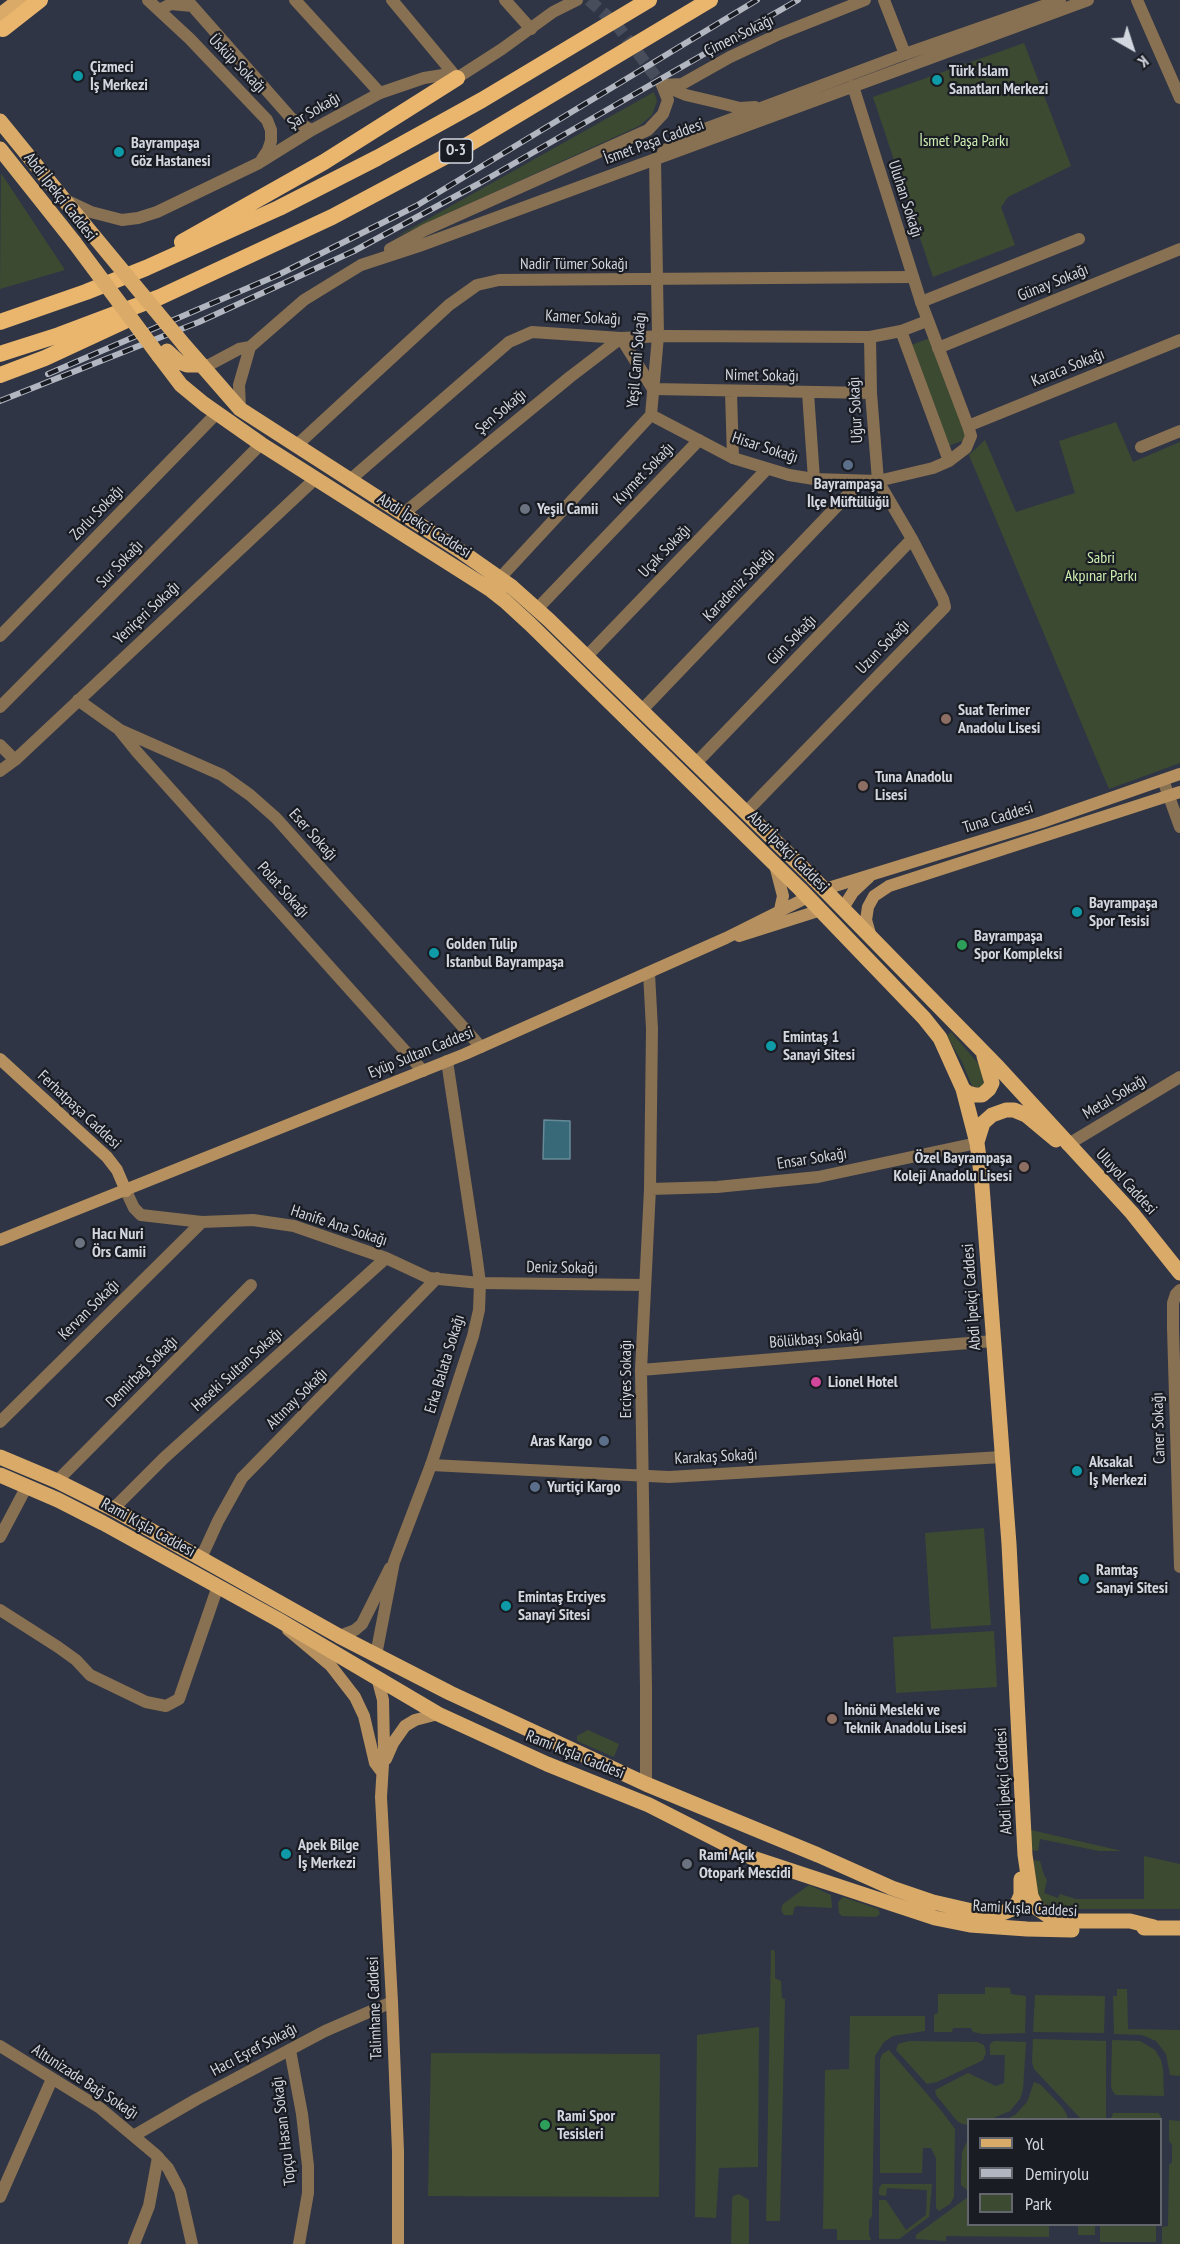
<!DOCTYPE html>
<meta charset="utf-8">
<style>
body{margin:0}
#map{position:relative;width:1180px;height:2244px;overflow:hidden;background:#2f3544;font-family:"PT Sans Narrow",sans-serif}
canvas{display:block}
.legend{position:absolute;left:967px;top:2118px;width:195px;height:108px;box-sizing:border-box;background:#1a1c23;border:2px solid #64666e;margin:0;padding:8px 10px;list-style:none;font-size:18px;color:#d2d6df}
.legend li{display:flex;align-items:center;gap:12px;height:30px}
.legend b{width:30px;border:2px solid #64666e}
.north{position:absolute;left:1102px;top:18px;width:60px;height:60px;-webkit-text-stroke:4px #1a1c23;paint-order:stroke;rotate:141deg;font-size:16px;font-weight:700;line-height:24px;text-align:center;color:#d2d6df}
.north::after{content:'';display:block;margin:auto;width:21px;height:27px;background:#d2d6df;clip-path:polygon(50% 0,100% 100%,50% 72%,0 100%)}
</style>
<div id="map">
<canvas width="1180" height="2244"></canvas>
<ul class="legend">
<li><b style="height:8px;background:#daaa69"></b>Yol</li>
<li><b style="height:8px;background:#b1b6c0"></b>Demiryolu</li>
<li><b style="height:16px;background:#3d4a32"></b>Park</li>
</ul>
<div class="north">K</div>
</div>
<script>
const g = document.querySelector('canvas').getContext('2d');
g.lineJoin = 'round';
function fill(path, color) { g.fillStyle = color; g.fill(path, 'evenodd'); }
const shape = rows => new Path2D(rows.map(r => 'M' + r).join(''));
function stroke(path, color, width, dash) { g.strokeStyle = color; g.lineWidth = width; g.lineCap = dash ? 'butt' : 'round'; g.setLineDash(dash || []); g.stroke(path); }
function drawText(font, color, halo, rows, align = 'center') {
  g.font = font + ' "PT Sans Narrow",sans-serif'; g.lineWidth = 4.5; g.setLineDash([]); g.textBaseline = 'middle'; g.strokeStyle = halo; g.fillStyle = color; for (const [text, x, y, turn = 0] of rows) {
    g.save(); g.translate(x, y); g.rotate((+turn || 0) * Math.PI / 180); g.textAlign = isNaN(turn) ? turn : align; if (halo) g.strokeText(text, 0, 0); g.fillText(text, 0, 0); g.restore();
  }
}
const green = shape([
 [1024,43,1071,166,1008,197,1001,207,1015,245,933,277,873,97],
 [654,92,657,101,652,115,639,126,394,238],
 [1,173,65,270,0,289],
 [930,338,967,439,948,446,911,345],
 [1116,422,1133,462,1180,442,1180,763,1109,789,969,455,985,440,1016,512,1075,493,1059,441],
 [951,1032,982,1068,984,1084,982,1087,978,1088,972,1086,962,1062,947,1036],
 [984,1528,991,1625,931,1629,925,1533],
 [994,1631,997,1687,896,1693,893,1637],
 [588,1730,619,1744,614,1757,577,1741,577,1736],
 [1031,1830,1122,1851,1099,1851,1040,1839,1038,1851,1031,1850],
 [1144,1856,1180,1864,1180,1909,1078,1909,1049,1907,1038,1899,1031,1860,1040,1861,1044,1875,1047,1880,1044,1893,1058,1898,1060,1894,1076,1899,1144,1899],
 [809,1885,831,1895,832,1908,797,1906,794,1908,793,1915,784,1915,781,1910,783,1904],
 [843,1897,878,1909,880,1914,876,1917,842,1916,839,1913,838,1902],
 [771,1950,774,1950,775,1954,775,1978,781,1981,782,1998,785,1999,780,2221,766,2221],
 [985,1987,1010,1988,1011,1994,1026,1996,1025,2033,983,2034,973,2032,971,2028,953,2028,952,2032,934,2032,934,2015,938,2013,938,1994,985,1994],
 [1117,1989,1127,1989,1128,2029,1180,2030,1180,2076,1170,2075,1166,2054,1156,2041,1142,2035,1114,2034,1113,1996,1117,1996],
 [1035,1995,1105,1996,1104,2033,1033,2032],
 [850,2016,925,2016,925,2031,893,2036,884,2042,875,2056,872,2216,869,2220,869,2235,871,2240,837,2240,837,2229,823,2229,825,2070,849,2069],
 [759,2027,758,2167,719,2168,716,2218,695,2217,697,2035],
 [1033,2039,1106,2041,1106,2119,1081,2119,1034,2069,1032,2062],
 [1112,2040,1140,2041,1155,2050,1161,2060,1163,2069,1164,2096,1116,2095,1113,2092,1111,2087],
 [909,2041,977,2042,984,2045,986,2053,983,2060,975,2064,937,2082,927,2084,896,2050,898,2044],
 [994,2041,1026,2042,1023,2090,1020,2099,1010,2111,991,2119,968,2120,968,2125,962,2124,957,2121,936,2095,935,2090,968,2073,996,2086,1004,2083,1005,2055,990,2055,990,2044],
 [889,2050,940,2109,955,2129,954,2197,950,2204,939,2211,936,2208,936,2158,931,2148,923,2148,922,2173,880,2173,880,2060,882,2054],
 [431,2053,660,2054,659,2197,428,2196],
 [1034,2082,1041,2085,1062,2107,1066,2113,1068,2119,1007,2119,1015,2115,1027,2102],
 [1113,2113,1158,2113,1161,2116,1161,2155,1160,2120,1111,2119],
 [1169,2120,1180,2121,1180,2244,1162,2244,1162,2227,1168,2226,1169,2165,1172,2162,1172,2145,1169,2141],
 [968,2139,968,2190,967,2190,961,2185,961,2175,962,2152],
 [882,2184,932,2184,929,2217,899,2239,879,2239,879,2200,886,2200,906,2230,926,2215,927,2190,887,2188,886,2196,879,2195,879,2188],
 [739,2194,749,2200,749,2244,731,2244,732,2200,733,2196],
 [968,2197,968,2224,1049,2225,1049,2237,946,2236,946,2241,916,2239,916,2235,920,2232],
 [1078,2225,1095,2225,1095,2235,1078,2235],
 [1100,2225,1156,2225,1156,2242,1100,2242]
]);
const water = shape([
 [544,1120,570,1121,570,1159,543,1159,544,1120]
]);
const tertiaryTunnel = shape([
 [589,0,616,24,662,85]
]);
const minor = shape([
 [295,0,380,93],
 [392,0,457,78],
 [505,0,531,29],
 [884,0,905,54],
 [1137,0,1180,98],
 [663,85,682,84,730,57,777,35,865,0],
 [921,302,1079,239],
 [938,348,1180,249],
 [731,392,733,458],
 [808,393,814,479],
 [297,445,449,305,477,285,499,280,913,277],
 [1141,447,1180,431],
 [351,479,509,342,532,332,621,338,664,336,870,337,901,331],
 [403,514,570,377,621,338,653,389,871,393],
 [537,609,699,440],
 [0,636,217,413],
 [586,657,767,469],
 [78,700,120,730,222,775,250,795,276,818,481,1047],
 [0,707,261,444],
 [641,711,861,481],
 [120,731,137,752,423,1071],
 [0,745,15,760],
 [696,763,912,539],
 [0,771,15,760,316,478],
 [1163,780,1180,827],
 [745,813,945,607,943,599,912,539,878,481,871,393,870,337],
 [1067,1145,1180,1077],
 [650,1189,717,1187,818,1177,977,1143],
 [126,1191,134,1208,141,1215,202,1222,253,1220,294,1226,386,1258,429,1278,480,1283,645,1285],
 [1180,1290,1176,1294,1173,1303,1173,1328,1180,1567],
 [641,1370,993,1341],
 [0,1422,202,1222],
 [431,1465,669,1477,1002,1457],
 [57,1481,251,1285],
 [113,1509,164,1458,386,1258],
 [0,1537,27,1486],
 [201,1558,218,1521,242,1478,437,1278],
 [0,1610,58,1647,76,1660,90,1675,146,1702,166,1706,179,1699,218,1586],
 [646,1784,646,1688,641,1370,650,1189,652,1029,649,973],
 [290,2050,302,2114,308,2166,308,2193,299,2244],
 [0,2197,52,2079],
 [134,2244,149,2206,158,2157]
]);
const tertiary = shape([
 [148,0,190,39,267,120,271,130,271,141,268,150,262,159],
 [187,0,291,118,300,124,312,130],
 [159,10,171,4,192,6],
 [662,85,686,95,720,103,740,108,755,107],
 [663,152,683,137,905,54,1060,0],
 [63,199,91,212,122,220,138,218,157,212,259,163,312,130,380,93,424,78,443,75,457,78,502,49,553,12,577,0],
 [390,249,425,230,648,130,663,114,668,100,662,85],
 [927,321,901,331,949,461],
 [250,347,304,300,361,265,419,246,1088,0],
 [202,365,209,365,239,349,250,347],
 [240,409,239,385,250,347],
 [651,415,733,458,789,475,814,479,878,481,933,468,949,461,966,448,971,436,968,426,921,302,853,86],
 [968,426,1180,340],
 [500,578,651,415,658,336,655,159],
 [339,1636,355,1630,362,1624,390,1568],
 [376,1655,394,1562,431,1465,473,1336,479,1310,480,1283,476,1253,447,1061],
 [0,2046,100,2108,155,2154,168,2168,180,2191,192,2244],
 [135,2135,197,2099,325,2031,392,2002]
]);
const secondary = shape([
 [775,865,783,896,780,910],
 [825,889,1042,822,1180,774],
 [843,908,853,892,869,877],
 [739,936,821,910],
 [871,937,866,920,868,907,874,896,889,886,1180,792],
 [0,1059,107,1157,117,1170,126,1191],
 [0,1240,465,1054,726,938,808,897],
 [288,1630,331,1666,355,1697,364,1716,375,1763,381,1771],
 [377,1677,383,1700,384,1748,381,1797,392,2002,398,2151,398,2244],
 [386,1759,393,1743,405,1726,415,1720,438,1714]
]);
const primary = shape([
 [0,15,20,0],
 [0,121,83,223],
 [0,149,74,242],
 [185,346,240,409,462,552,512,587,549,620,812,877,998,1067,1132,1213,1180,1273],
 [167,351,179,362,187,365,202,365],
 [159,356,181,385,204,404,261,444,491,590,505,601,530,624,800,889,924,1018,940,1038,963,1089,977,1143,981,1173,1009,1544,1025,1855,1031,1896,1037,1908,1053,1919,1061,1921,1130,1921,1154,1927],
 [963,1089,968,1093,975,1095,982,1095,989,1089,992,1083,984,1056],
 [977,1142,983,1123,992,1115,1006,1110,1014,1110,1026,1115,1056,1140],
 [0,1457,57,1481,113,1509,339,1636,450,1693,646,1784,818,1855,892,1888,933,1902,981,1913,1000,1914,1012,1909,1018,1902,1021,1895,1021,1879],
 [0,1475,58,1500,103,1523,277,1619,438,1714,547,1764,649,1805,753,1858,935,1918,970,1925,1027,1929,1072,1930],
 [1144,1928,1180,1928]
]);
const trunk = shape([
 [3,29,40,0],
 [182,242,324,162,457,78],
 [0,322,86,292,146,268,279,208,377,158,482,100,649,0],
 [0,354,59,335,160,297,332,217,469,144,710,0],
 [0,375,45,358,129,319]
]);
const rail = shape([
 [48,374,278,275,416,206,757,0],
 [0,401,199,322,354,251,480,183,798,0]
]);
const primaryBridge = shape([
 [83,223,185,346],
 [74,242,159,356]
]);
const markers = [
 [78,76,6,"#0f9aa8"],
 [937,80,6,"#0f9aa8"],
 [119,152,6,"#0f9aa8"],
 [848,465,6,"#5c6f8a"],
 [525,509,6,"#6b7280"],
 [946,719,6,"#8d6e63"],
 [863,786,6,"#8d6e63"],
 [1077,912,6,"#0f9aa8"],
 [962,945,6,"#2e9e5b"],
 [434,953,6,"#0f9aa8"],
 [771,1046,6,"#0f9aa8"],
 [1024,1167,6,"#8d6e63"],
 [80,1243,6,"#6b7280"],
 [816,1382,6,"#d1479c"],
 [604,1441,6,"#5c6f8a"],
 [1077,1471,6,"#0f9aa8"],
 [535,1487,6,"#5c6f8a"],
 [1084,1579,6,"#0f9aa8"],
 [506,1606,6,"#0f9aa8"],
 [832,1719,6,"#8d6e63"],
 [286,1854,6,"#0f9aa8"],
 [687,1864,6,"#6b7280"],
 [545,2125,6,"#2e9e5b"]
];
const shields = [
 [456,151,33]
];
const shieldNames = [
 ["O-3",456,151]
];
const streetNames = [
 ["Çimen Sokağı",739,36,-26],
 ["Üsküp Sokağı",237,64,46],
 ["Şar Sokağı",314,111,-30],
 ["İsmet Paşa Caddesi",654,142,-20],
 ["Abdi İpekçi Caddesi",60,197,52],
 ["Uluhan Sokağı",905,199,72],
 ["Nadir Tümer Sokağı",574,264],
 ["Günay Sokağı",1053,283,-22],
 ["Kamer Sokağı",583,318,3],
 ["Yeşil Cami Sokağı",637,360,-85],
 ["Karaca Sokağı",1068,368,-22],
 ["Nimet Sokağı",762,376,1],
 ["Uğur Sokağı",856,410,-93],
 ["Şen Sokağı",501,412,-40],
 ["Hisar Sokağı",765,448,18],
 ["Kıymet Sokağı",644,474,-46],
 ["Zorlu Sokağı",97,513,-46],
 ["Abdi İpekçi Caddesi",424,526,32],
 ["Uçak Sokağı",665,551,-46],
 ["Sur Sokağı",120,564,-46],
 ["Karadeniz Sokağı",739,585,-46],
 ["Yeniçeri Sokağı",147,613,-43],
 ["Gün Sokağı",792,640,-46],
 ["Uzun Sokağı",883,647,-46],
 ["Tuna Caddesi",998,818,-17],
 ["Eser Sokağı",313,835,48],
 ["Abdi İpekçi Caddesi",788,852,45],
 ["Polat Sokağı",283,890,48],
 ["Eyüp Sultan Caddesi",421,1053,-22],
 ["Metal Sokağı",1115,1097,-31],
 ["Ferhatpaşa Caddesi",79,1110,43],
 ["Ensar Sokağı",812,1159,-9],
 ["Uluyol Caddesi",1126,1182,48],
 ["Hanife Ana Sokağı",339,1226,18],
 ["Deniz Sokağı",562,1268,1],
 ["Abdi İpekçi Caddesi",972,1297,-94],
 ["Kervan Sokağı",89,1310,-45],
 ["Bölükbaşı Sokağı",816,1339,-5],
 ["Erka Balata Sokağı",445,1364,-73],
 ["Haseki Sultan Sokağı",237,1370,-42],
 ["Demirbağ Sokağı",142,1372,-45],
 ["Erciyes Sokağı",626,1379,-90],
 ["Altınay Sokağı",297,1399,-45],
 ["Caner Sokağı",1159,1428,-92],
 ["Karakaş Sokağı",716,1457,-3],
 ["Rami Kışla Caddesi",148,1528,29],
 ["Rami Kışla Caddesi",575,1755,22],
 ["Abdi İpekçi Caddesi",1004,1781,-93],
 ["Rami Kışla Caddesi",1025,1909,3],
 ["Talimhane Caddesi",375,2008,-92],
 ["Hacı Eşref Sokağı",254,2050,-28],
 ["Altunizade Bağ Sokağı",85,2082,33],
 ["Topçu Hasan Sokağı",284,2131,-97]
];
const poiNames = [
 ["Çizmeci",90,67],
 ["İş Merkezi",90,85],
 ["Türk İslam",949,71],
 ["Sanatları Merkezi",949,89],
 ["Bayrampaşa",131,143],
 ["Göz Hastanesi",131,161],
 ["Bayrampaşa",848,484,"center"],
 ["İlçe Müftülüğü",848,502,"center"],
 ["Yeşil Camii",537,509],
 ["Suat Terimer",958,710],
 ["Anadolu Lisesi",958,728],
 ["Tuna Anadolu",875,777],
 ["Lisesi",875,795],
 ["Bayrampaşa",1089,903],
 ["Spor Tesisi",1089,921],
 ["Bayrampaşa",974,936],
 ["Spor Kompleksi",974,954],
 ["Golden Tulip",446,944],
 ["İstanbul Bayrampaşa",446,962],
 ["Emintaş 1",783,1037],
 ["Sanayi Sitesi",783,1055],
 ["Özel Bayrampaşa",1012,1158,"right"],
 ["Koleji Anadolu Lisesi",1012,1176,"right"],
 ["Hacı Nuri",92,1234],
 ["Örs Camii",92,1252],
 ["Lionel Hotel",828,1382],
 ["Aras Kargo",592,1441,"right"],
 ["Aksakal",1089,1462],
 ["İş Merkezi",1089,1480],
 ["Yurtiçi Kargo",547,1487],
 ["Ramtaş",1096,1570],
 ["Sanayi Sitesi",1096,1588],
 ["Emintaş Erciyes",518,1597],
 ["Sanayi Sitesi",518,1615],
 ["İnönü Mesleki ve",844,1710],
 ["Teknik Anadolu Lisesi",844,1728],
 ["Apek Bilge",298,1845],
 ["İş Merkezi",298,1863],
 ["Rami Açık",699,1855],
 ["Otopark Mescidi",699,1873],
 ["Rami Spor",557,2116],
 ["Tesisleri",557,2134]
];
const parkNames = [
 ["İsmet Paşa Parkı",964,141],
 ["Sabri",1101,558],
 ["Akpınar Parkı",1101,576]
];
fill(green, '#3d4a32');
fill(water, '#386978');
stroke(water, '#668a97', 1.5);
stroke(tertiaryTunnel, '#474d5b', 12, [12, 6]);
stroke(minor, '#887052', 12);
stroke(tertiary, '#887052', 12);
stroke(secondary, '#b6915f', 12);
stroke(primary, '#daaa69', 15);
stroke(trunk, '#eab56d', 16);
stroke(rail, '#b1b6c0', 6);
stroke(rail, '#1a1c23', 4, [11]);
stroke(primaryBridge, '#daaa69', 15);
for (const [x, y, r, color] of markers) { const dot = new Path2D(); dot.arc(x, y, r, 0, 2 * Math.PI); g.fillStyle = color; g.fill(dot); stroke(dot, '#1a1c23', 2); }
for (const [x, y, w] of shields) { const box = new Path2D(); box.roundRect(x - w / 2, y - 12, w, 24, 4.5); g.fillStyle = '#1a1c23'; g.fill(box); stroke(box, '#d2d6df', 1.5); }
drawText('bold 15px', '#d2d6df', null, shieldNames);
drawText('16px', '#d2d6df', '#1a1c23', streetNames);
drawText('bold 16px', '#d2d6df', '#1a1c23', poiNames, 'left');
drawText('16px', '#ceefb2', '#1a1c23', parkNames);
</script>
